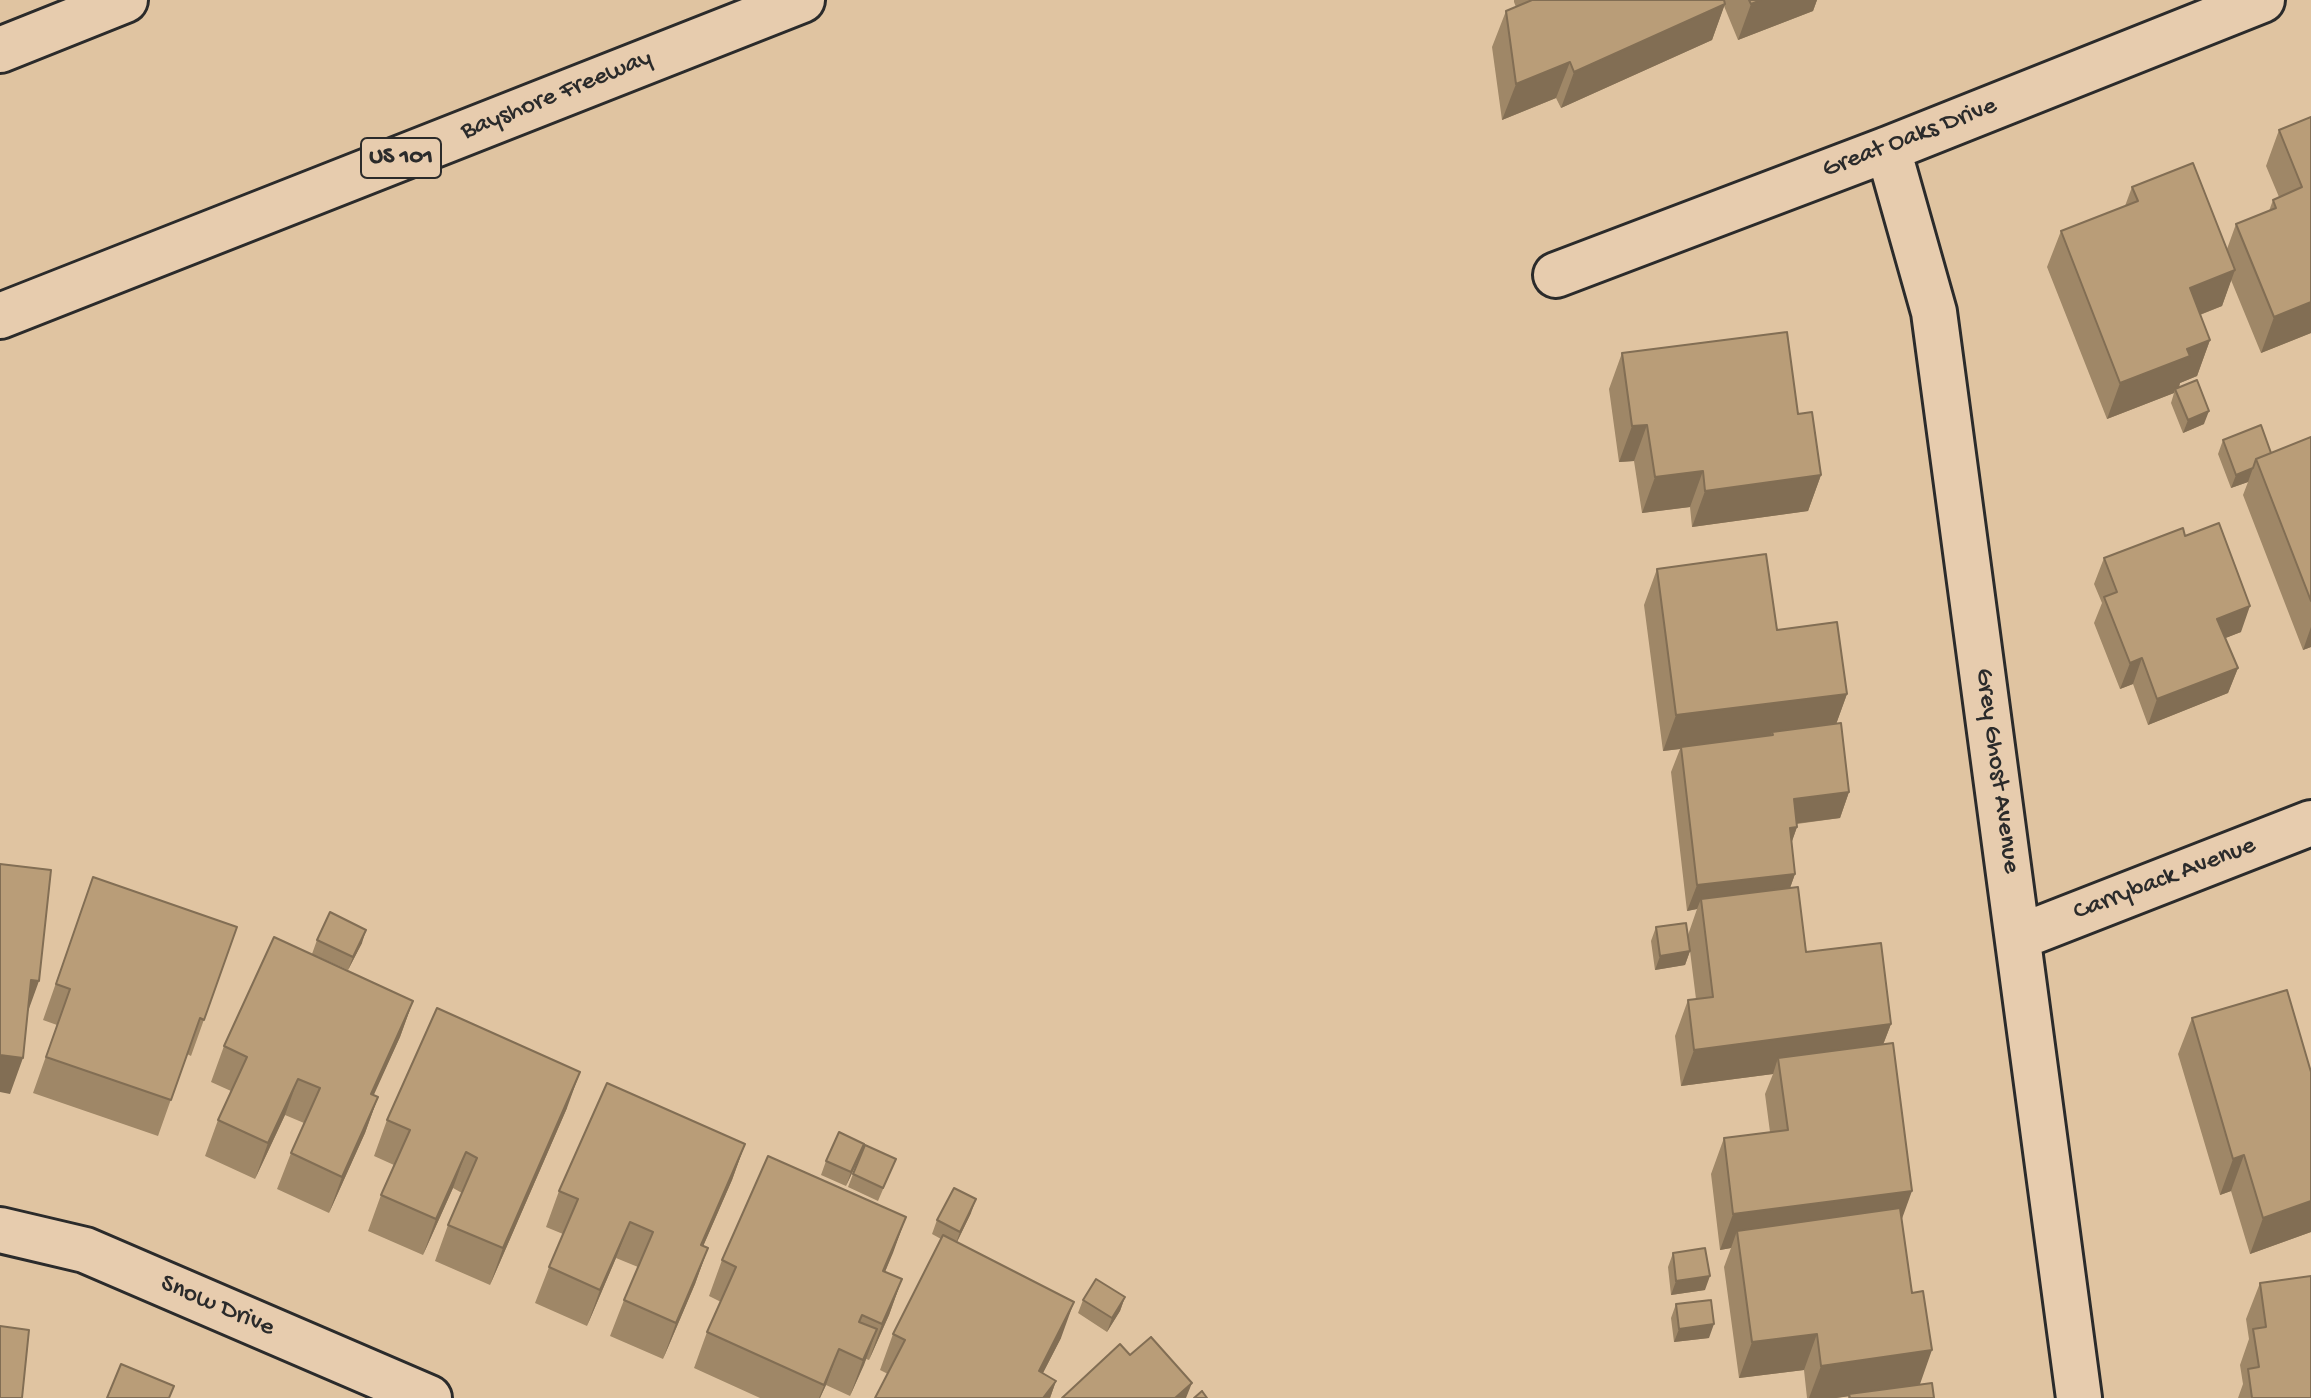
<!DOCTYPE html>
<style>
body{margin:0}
canvas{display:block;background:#e0c4a1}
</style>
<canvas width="2311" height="1398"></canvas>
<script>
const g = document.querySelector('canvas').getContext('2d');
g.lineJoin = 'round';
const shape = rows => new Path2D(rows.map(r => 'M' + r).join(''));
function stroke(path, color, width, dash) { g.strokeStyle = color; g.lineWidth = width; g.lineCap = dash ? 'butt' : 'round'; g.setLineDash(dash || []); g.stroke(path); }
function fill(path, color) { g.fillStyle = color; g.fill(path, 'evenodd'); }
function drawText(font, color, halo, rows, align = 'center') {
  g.font = font + ' "Gochi Hand",sans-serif'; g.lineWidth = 6; g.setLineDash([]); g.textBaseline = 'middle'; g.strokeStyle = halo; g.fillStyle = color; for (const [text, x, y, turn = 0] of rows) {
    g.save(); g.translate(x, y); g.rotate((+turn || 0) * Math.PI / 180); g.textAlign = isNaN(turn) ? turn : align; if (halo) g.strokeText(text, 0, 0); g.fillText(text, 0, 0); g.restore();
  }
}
const minor = shape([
 [1888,149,1934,312,2079,1398],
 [1556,275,1888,149,2262,0],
 [2019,937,2311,823],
 [0,1230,85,1250,429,1398]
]);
const highway = shape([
 [0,50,125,0],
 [0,316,802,0]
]);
const wall = shape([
 [1514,0,1817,0,1813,11,1738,40,1724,6,1712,40,1561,108,1556,98,1502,120,1492,47,1506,11,1516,7,1514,2],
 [2311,117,2311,333,2261,353,2231,280,2222,306,2200,315,2210,340,2197,376,2180,383,2179,388,2204,424,2183,433,2171,403,2174,393,2107,419,2047,267,2061,231,2125,206,2132,187,2227,249,2236,224,2269,211,2273,200,2279,197,2266,166,2279,130],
 [1622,353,1798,414,1821,475,1808,511,1692,527,1690,507,1642,513,1634,461,1619,462,1609,389],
 [2311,437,2311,647,2303,650,2243,495,2248,482,2231,488,2218,454,2223,440,2271,453],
 [2104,558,2241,632,2225,638,2238,668,2228,693,2148,725,2133,684,2120,689,2094,623,2102,603,2094,584],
 [1657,569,1777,630,1847,694,1836,724,1849,792,1840,818,1797,824,1797,827,1791,843,1795,874,1790,888,1806,952,1891,1024,1883,1045,1919,1385,1934,1398,1848,1398,1848,1396,1836,1398,1807,1398,1804,1370,1739,1378,1724,1267,1731,1248,1720,1250,1711,1174,1724,1138,1770,1132,1765,1094,1773,1074,1681,1086,1675,1036,1688,1000,1696,999,1688,935,1697,909,1687,911,1671,772,1680,749,1663,751,1644,605],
 [93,877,237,927,191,1056,187,1054,158,1136,33,1093,57,1025,43,1020],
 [1656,927,1690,951,1685,965,1655,970,1651,941],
 [317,940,362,943,348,970,312,954],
 [413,1001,400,1037,373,1095,378,1097,365,1133,329,1213,277,1189,291,1153,304,1123,285,1115,255,1179,205,1156,218,1120,231,1091,211,1082,224,1046],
 [2192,1018,2311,1072,2311,1232,2250,1254,2231,1191,2220,1195,2178,1054],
 [567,1108,490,1285,435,1261,448,1225,462,1193,453,1188,423,1255,368,1231,381,1195,394,1165,374,1156,387,1120],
 [745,1144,732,1180,703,1246,708,1248,695,1284,663,1359,610,1336,624,1300,638,1267,616,1258,587,1326,535,1303,549,1267,563,1234,546,1227,559,1191],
 [859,1158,846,1186,821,1175,826,1161],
 [896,1159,878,1201,848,1187,853,1174],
 [971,1213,957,1242,1061,1338,1043,1373,1056,1381,1050,1398,875,1398,888,1374,880,1370,893,1334,941,1239,932,1234,937,1220],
 [906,1217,885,1272,902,1279,889,1315,869,1360,866,1359,850,1396,826,1385,820,1398,760,1398,694,1368,707,1332,721,1302,709,1296,722,1260],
 [1673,1253,1705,1290,1671,1295,1668,1267],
 [2260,1283,2311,1398,2238,1398,2243,1384,2240,1365,2249,1339,2246,1319],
 [1125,1297,1120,1311,1107,1332,1078,1313,1083,1300],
 [1676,1304,1709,1338,1674,1342,1671,1318]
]);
const shadedWall = shape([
 [1715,0,1725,0,1723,5,1725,4,1712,40,1561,108,1574,72],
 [1761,0,1817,0,1813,11,1738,40,1751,4],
 [1570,62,1556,98,1502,120,1516,84],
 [2235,270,2222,306,2176,324,2190,288],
 [2311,302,2311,333,2261,353,2274,317],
 [2210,340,2197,376,2180,383,2177,392,2175,389,2174,393,2107,419,2120,383,2187,349],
 [2209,411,2204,424,2183,433,2188,420],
 [1647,425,1634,461,1619,462,1632,426],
 [2253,468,2248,482,2231,488,2236,475],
 [1703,471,1690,507,1642,513,1655,477],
 [1821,475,1808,511,1692,527,1705,491],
 [2250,606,2241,632,2208,645,2217,619],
 [2311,627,2311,647,2303,650],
 [2142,658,2133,684,2120,689,2130,663],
 [2238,668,2228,693,2148,725,2157,699],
 [1847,694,1834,730,1772,732,1770,738,1681,747,1680,749,1663,751,1676,715],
 [1849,792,1840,818,1784,825,1794,799],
 [1797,827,1788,853,1790,828],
 [1795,874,1786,899,1701,899,1697,909,1687,911,1697,885],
 [366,930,362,943,348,970,353,957],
 [1690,951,1685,965,1655,970,1660,956],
 [31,980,39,981,26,1017],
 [413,1001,400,1037,358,1130,371,1094],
 [1891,1024,1877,1060,1778,1058,1773,1074,1681,1086,1694,1050],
 [0,1055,23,1058,10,1094,0,1092],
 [580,1072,567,1108,490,1285,503,1248],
 [298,1079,285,1115,255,1179,268,1143],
 [378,1097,365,1133,329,1213,342,1177],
 [745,1144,732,1180,688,1281,701,1245],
 [864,1144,859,1158,846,1186,851,1172],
 [466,1152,453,1188,423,1255,436,1219],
 [2244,1155,2231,1191,2220,1195,2233,1159],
 [1912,1191,1899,1227,1737,1231,1731,1248,1720,1250,1733,1214],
 [976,1199,971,1213,955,1246,960,1232],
 [2311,1201,2311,1232,2250,1254,2263,1218],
 [906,1217,893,1253,870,1307,883,1271],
 [630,1222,616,1258,587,1326,600,1290],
 [708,1248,695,1284,663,1359,676,1323],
 [1710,1276,1705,1290,1671,1295,1676,1281],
 [902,1279,889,1315,869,1360,882,1324],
 [1125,1297,1120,1311,1107,1332,1112,1318],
 [1074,1302,1061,1338,1030,1398,1039,1371],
 [1714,1324,1709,1338,1674,1342,1679,1329],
 [877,1329,864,1365,850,1396,863,1360],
 [1817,1334,1804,1370,1739,1378,1752,1342],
 [839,1349,826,1385,820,1398,819,1398],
 [1932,1350,1919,1387,1836,1398,1809,1398,1821,1366],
 [1056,1381,1050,1398,1043,1398],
 [1192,1383,1186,1398,1175,1398]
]);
const building = shape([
 [1532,0,1724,0,1725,4,1574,72,1570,62,1516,84,1506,11,1532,0],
 [1749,0,1761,0,1751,4,1749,0],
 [2311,117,2311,302,2274,317,2236,224,2276,208,2273,200,2302,187,2279,130,2311,117],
 [2193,163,2235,270,2190,288,2210,340,2187,349,2190,356,2120,383,2061,231,2138,201,2132,187,2193,163],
 [1787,332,1798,414,1812,412,1821,475,1705,491,1703,471,1655,477,1647,425,1632,426,1622,353,1787,332],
 [2197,380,2209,411,2188,420,2175,389,2197,380],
 [2261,425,2271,453,2256,459,2253,468,2236,475,2223,440,2261,425],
 [2311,437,2311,601,2256,459,2311,437],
 [2219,523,2250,606,2217,619,2238,668,2157,699,2142,658,2130,663,2104,597,2117,592,2104,558,2183,528,2185,536,2219,523],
 [1766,554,1777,630,1837,622,1847,694,1676,715,1657,569,1766,554],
 [1841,723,1849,792,1794,799,1797,827,1790,828,1795,874,1697,885,1681,747,1773,735,1772,732,1841,723],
 [0,864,51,870,39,981,31,980,23,1058,0,1055,0,864],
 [93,877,237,927,204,1020,200,1018,171,1100,46,1057,70,989,56,984,93,877],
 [1798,887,1806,952,1881,943,1891,1024,1694,1050,1688,1000,1713,997,1701,899,1798,887],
 [330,912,366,930,353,957,317,940,330,912],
 [1686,923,1690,951,1660,956,1656,927,1686,923],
 [274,937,413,1001,371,1094,378,1097,342,1177,291,1153,320,1088,298,1079,268,1143,218,1120,247,1057,224,1046,274,937],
 [2287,990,2311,1072,2311,1201,2263,1218,2244,1155,2233,1159,2192,1018,2287,990],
 [437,1008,580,1072,503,1248,448,1225,477,1158,466,1152,436,1219,381,1195,410,1130,387,1120,437,1008],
 [1893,1043,1912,1191,1733,1214,1724,1138,1788,1130,1778,1058,1893,1043],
 [607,1083,745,1144,701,1245,708,1248,676,1323,624,1300,653,1232,630,1222,600,1290,549,1267,578,1199,559,1191,607,1083],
 [839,1132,864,1144,851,1172,826,1161,839,1132],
 [865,1145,896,1159,883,1188,853,1174,865,1145],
 [768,1156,906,1217,883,1271,902,1279,882,1324,862,1315,859,1322,877,1329,863,1360,839,1349,824,1385,707,1332,736,1267,722,1260,768,1156],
 [954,1188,976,1199,960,1232,937,1220,954,1188],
 [1900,1208,1912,1293,1923,1291,1932,1350,1821,1366,1817,1334,1752,1342,1737,1231,1900,1208],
 [943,1235,1074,1302,1039,1371,1056,1381,1043,1398,875,1398,905,1340,893,1334,943,1235],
 [1705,1248,1710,1276,1676,1281,1673,1253,1705,1248],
 [2311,1276,2311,1398,2252,1398,2248,1369,2259,1367,2253,1329,2266,1327,2260,1283,2311,1276],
 [1096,1279,1125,1297,1112,1318,1083,1300,1096,1279],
 [1711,1300,1714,1324,1679,1329,1676,1304,1711,1300],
 [0,1326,29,1330,22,1398,0,1398,0,1326],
 [1151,1337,1192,1383,1175,1398,1062,1398,1120,1344,1130,1355,1151,1337],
 [121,1364,174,1386,169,1398,107,1398,121,1364],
 [1932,1383,1934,1398,1850,1398,1849,1394,1932,1383],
 [1202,1391,1207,1398,1194,1398,1202,1391]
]);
const shields = [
 [401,158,80]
];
const shieldNames = [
 ["US 101",401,158]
];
const streetNames = [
 ["Bayshore Freeway",557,96,-22],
 ["Great Oaks Drive",1910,139,-21],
 ["Grey Ghost Avenue",1996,771,82],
 ["Carryback Avenue",2165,880,-21],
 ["Snow Drive",217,1307,23]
];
stroke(minor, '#2b2b2b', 50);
stroke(highway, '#2b2b2b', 50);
stroke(minor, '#e7ccae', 44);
stroke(highway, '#e7ccae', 44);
fill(wall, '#9f8767');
fill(shadedWall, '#826e54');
fill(building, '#b99d78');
stroke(building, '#826e54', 2);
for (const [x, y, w] of shields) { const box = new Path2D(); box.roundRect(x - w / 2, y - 20, w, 40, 6); g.fillStyle = '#e7ccae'; g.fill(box); stroke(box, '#2b2b2b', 2); }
drawText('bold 24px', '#2b2b2b', null, shieldNames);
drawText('26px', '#2b2b2b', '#e7ccae', streetNames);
</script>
